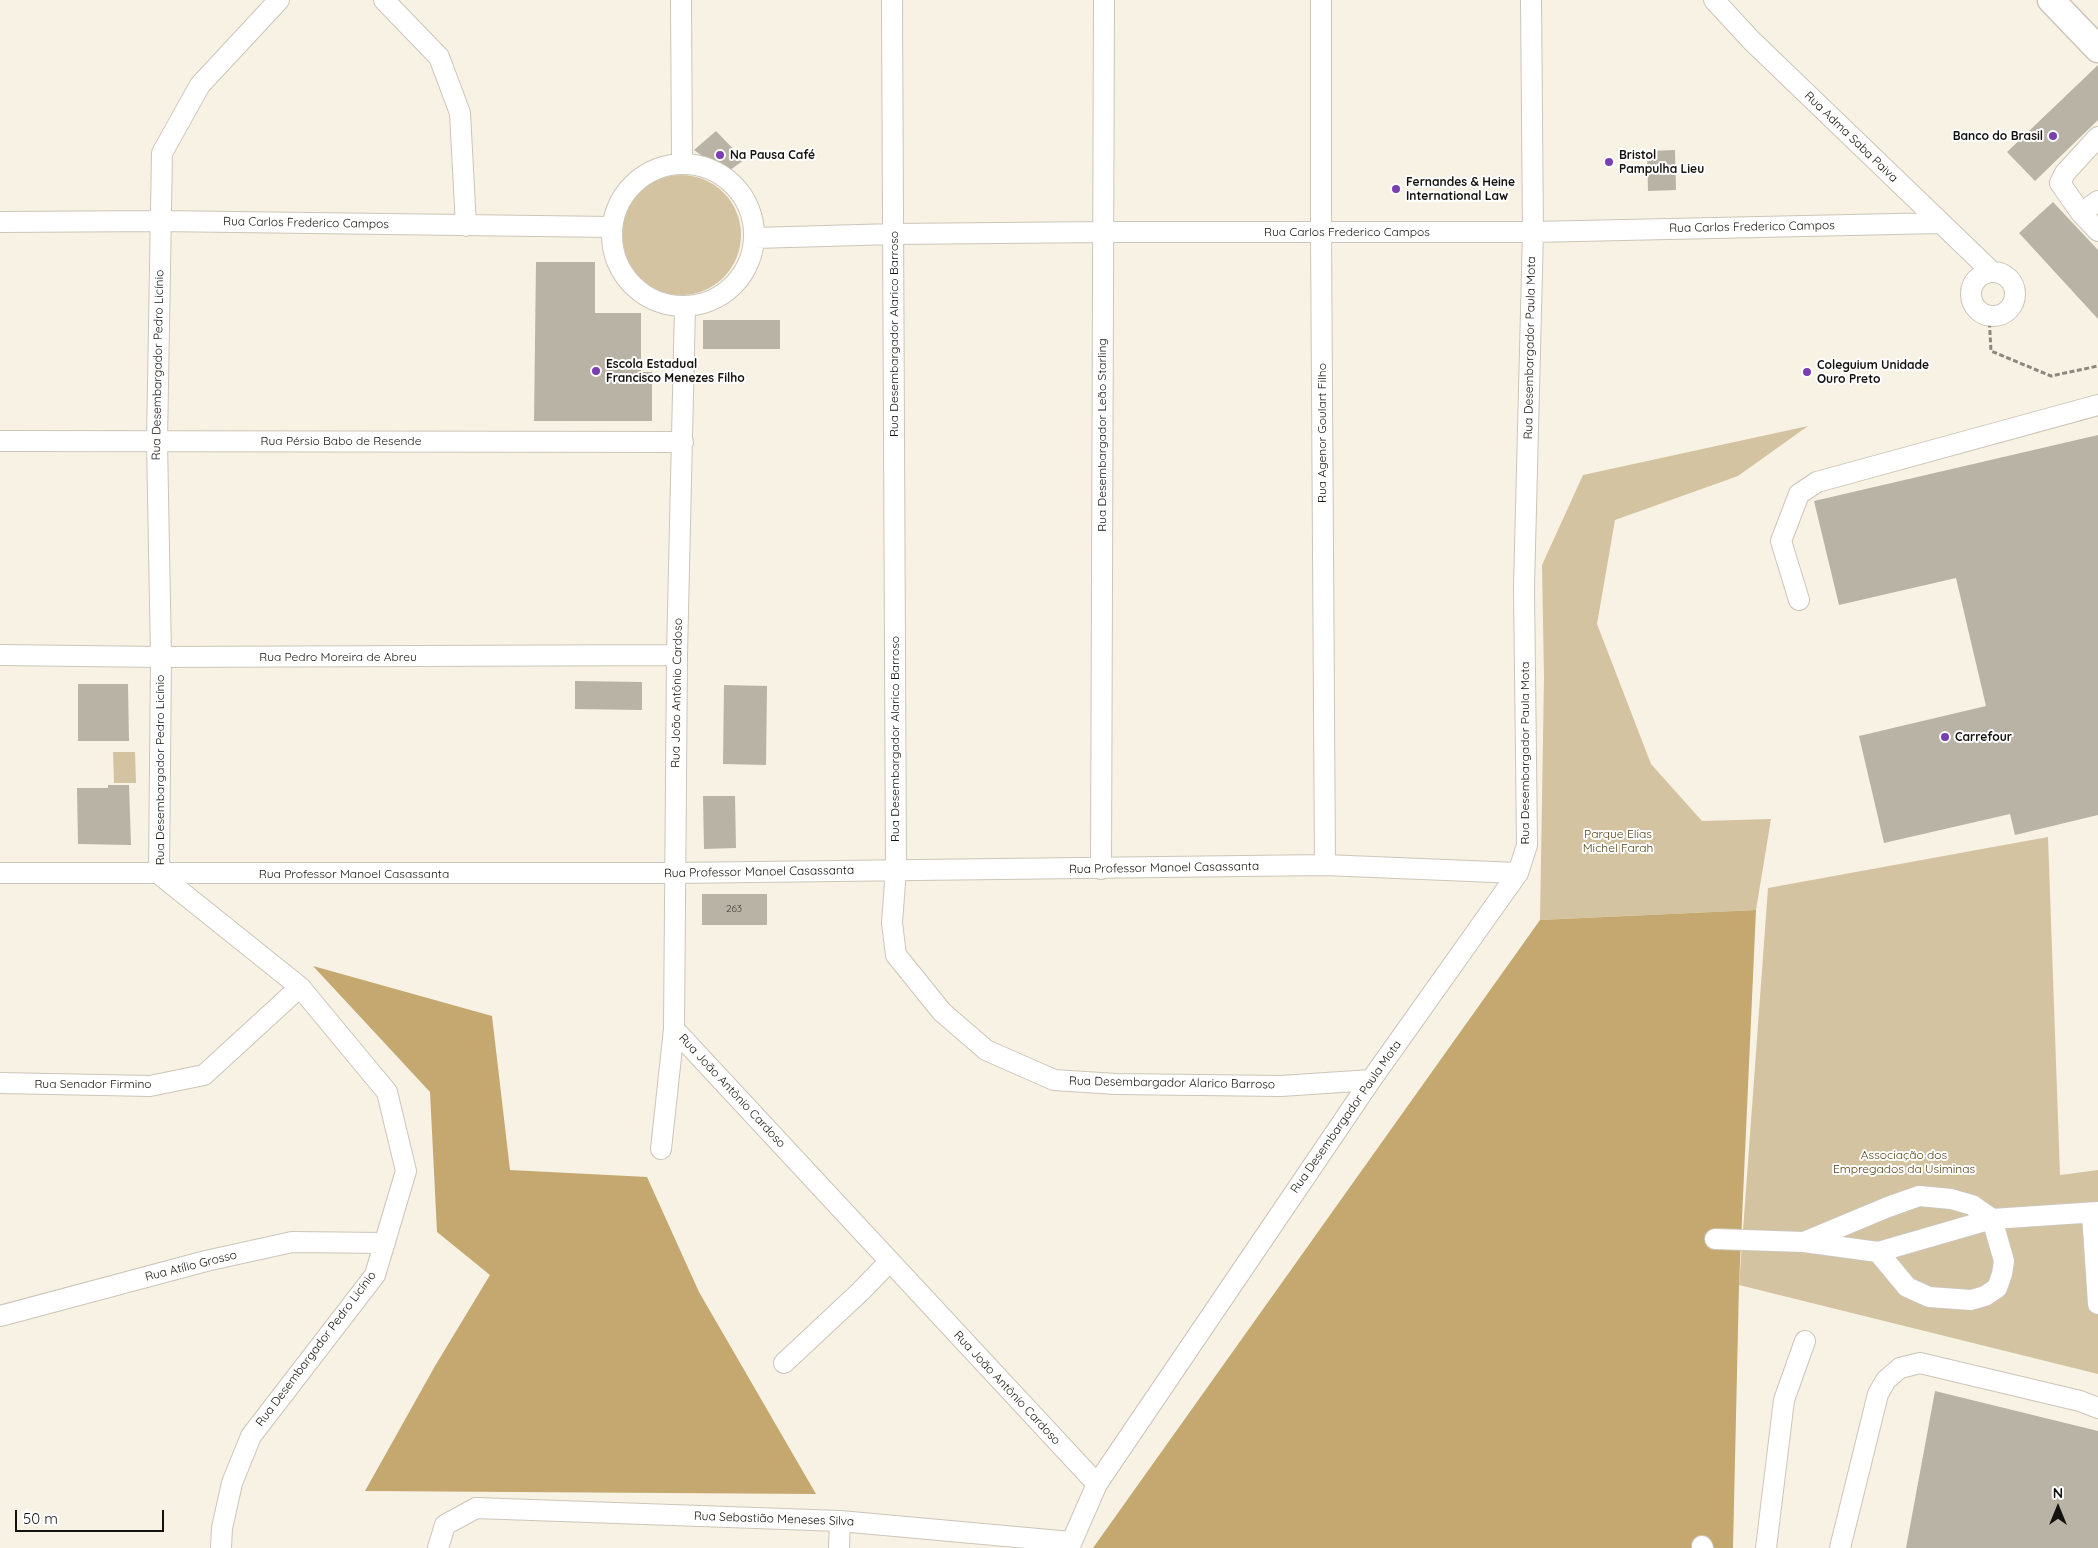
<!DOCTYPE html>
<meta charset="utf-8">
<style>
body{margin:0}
#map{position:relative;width:2098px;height:1548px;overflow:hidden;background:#f8f2e4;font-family:Quicksand,sans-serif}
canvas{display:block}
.north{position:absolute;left:2033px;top:1483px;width:50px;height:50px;-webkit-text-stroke:4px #fff;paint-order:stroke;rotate:0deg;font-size:14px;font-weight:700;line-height:20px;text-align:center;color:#14120e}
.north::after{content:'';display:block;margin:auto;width:18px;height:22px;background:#14120e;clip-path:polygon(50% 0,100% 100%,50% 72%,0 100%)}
.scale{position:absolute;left:15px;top:1510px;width:149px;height:22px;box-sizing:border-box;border:2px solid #14120e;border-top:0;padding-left:6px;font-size:15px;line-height:18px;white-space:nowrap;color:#14120e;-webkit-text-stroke:4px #fff;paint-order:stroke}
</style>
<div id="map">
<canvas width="2098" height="1548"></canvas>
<div class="north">N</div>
<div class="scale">50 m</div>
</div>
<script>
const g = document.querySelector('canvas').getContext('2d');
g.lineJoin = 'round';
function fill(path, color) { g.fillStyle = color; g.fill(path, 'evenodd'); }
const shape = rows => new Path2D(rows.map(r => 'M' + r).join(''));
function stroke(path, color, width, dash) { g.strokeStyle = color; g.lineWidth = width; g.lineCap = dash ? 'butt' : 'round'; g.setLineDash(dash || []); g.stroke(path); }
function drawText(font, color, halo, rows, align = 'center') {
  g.font = font + ' Quicksand,sans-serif'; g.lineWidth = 4; g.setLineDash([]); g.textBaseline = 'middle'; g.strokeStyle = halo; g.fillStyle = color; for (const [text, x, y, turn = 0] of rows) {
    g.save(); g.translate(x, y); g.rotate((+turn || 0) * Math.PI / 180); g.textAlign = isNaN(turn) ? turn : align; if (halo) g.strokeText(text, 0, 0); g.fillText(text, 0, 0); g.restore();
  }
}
const green = shape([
 '621 235a60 60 0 1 1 120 0a60 60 0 1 1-120 0Z',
 [1808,426,1738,476,1615,520,1597,624,1651,764,1702,821,1771,819,1756,910,1540,920,1544,678,1542,565,1583,475],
 [113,752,135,752,136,783,114,783],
 [2048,837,2060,1175,2098,1170,2098,1374,1739,1285,1768,888]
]);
const forest = shape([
 [1756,910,1739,1285,1733,1548,1093,1548,1540,920],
 [313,966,492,1016,510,1170,647,1177,699,1292,816,1494,365,1491,435,1366,490,1275,437,1232,430,1092]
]);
const building = shape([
 [2098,65,2098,120,2035,181,2007,152],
 [716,131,744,160,726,173,694,150],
 [1675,150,1676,190,1648,191,1647,151],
 [2053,202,2098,250,2098,319,2019,233],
 [536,262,595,262,595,313,641,313,641,372,652,372,652,421,534,421],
 [703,320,780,320,780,349,703,349],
 [2098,435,2098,815,2015,835,2010,814,1884,843,1859,736,1986,706,1956,578,1839,605,1814,501],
 [575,681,642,682,642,710,575,709],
 [78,684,128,684,129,741,78,741],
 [724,685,767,686,766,765,723,764],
 [108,785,129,785,131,845,78,844,77,788,108,788],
 [703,796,735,796,736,848,704,849],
 [702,894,767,894,767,925,702,925],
 [1935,1391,2098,1431,2098,1548,1906,1548]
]);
const path = shape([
 [1989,315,1991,351,2051,376,2098,366]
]);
const minor = shape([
 [384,0,439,57,460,113,466,226],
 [681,0,682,163],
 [892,0,896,869,892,923,896,955,942,1012,986,1050,1054,1080,1116,1084,1281,1086,1371,1080],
 [1321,0,1321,232,1325,865],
 [1714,0,1752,41,1991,271],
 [2098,137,2065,173,2060,183,2081,213,2098,231],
 '612 235a71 71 0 1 1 142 0a71 71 0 1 1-142 0Z',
 [2081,213,2098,201],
 [0,222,160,221,612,227],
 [755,238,894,234,1103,232,1533,232,1940,223],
 '1971 294a22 22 0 1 1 44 0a22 22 0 1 1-44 0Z',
 [685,306,677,655,674,1029,1097,1484],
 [0,441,683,442],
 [1799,600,1781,541,1799,494,1817,482,2098,405],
 [0,655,161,657,677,655],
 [1101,869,1104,0],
 [0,873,674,873,1325,865,1518,873],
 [0,1083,150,1086,204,1075,300,987],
 [661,1149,674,1029],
 [2092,1214,2098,1304],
 [1715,1239,1804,1242,1878,1252,1992,1219,2098,1212],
 [1804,1242,1888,1207,1919,1196,1951,1199,1972,1205,1992,1219,2004,1261,2002,1274,1997,1288,1985,1296,1971,1300,1929,1297,1907,1287,1878,1252],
 [0,1316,206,1261,292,1242,385,1243],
 [784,1363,861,1291,890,1261],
 [1702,1546,1703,1548],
 [221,1548,222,1528,232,1483,251,1436,375,1275,406,1171,387,1092,300,987,159,874,161,657,157,441,162,153,200,85,279,0],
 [438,1548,445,1525,476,1508,840,1521,1071,1542],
 [839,1548,840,1521],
 [1069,1548,1097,1484,1371,1080,1518,873,1527,845,1524,587,1533,232,1531,0],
 [1766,1548,1784,1400,1805,1341],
 [1840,1548,1878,1394,1886,1380,1900,1368,1920,1363,2080,1401,2098,1408]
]);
const major = shape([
 [2051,0,2098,49]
]);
const markers = [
 [2053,136,5,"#7a3eb3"],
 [720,155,5,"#7a3eb3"],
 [1609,162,5,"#7a3eb3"],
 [1396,189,5,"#7a3eb3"],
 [596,371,5,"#7a3eb3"],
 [1807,372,5,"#7a3eb3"],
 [1945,737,5,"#7a3eb3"]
];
const numberNames = [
 ["263",734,909]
];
const poiNames = [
 ["Banco do Brasil",2043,136,"right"],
 ["Na Pausa Café",730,155],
 ["Bristol",1619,155],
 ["Pampulha Lieu",1619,169],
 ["Fernandes & Heine",1406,182],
 ["International Law",1406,196],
 ["Escola Estadual",606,364],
 ["Francisco Menezes Filho",606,378],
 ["Coleguium Unidade",1817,365],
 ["Ouro Preto",1817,379],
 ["Carrefour",1955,737]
];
const streetNames = [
 ["Rua Adma Saba Paiva",1851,137,44],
 ["Rua Carlos Frederico Campos",306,223,1],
 ["Rua Carlos Frederico Campos",1752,227,-1],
 ["Rua Carlos Frederico Campos",1347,232],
 ["Rua Desembargador Alarico Barroso",894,334,-90],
 ["Rua Desembargador Paula Mota",1530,348,-89],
 ["Rua Desembargador Pedro Licínio",158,365,-89],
 ["Rua Agenor Goulart Filho",1322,433,-90],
 ["Rua Desembargador Leão Starling",1102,435,-90],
 ["Rua Pérsio Babo de Resende",341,441],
 ["Rua Pedro Moreira de Abreu",338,657],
 ["Rua João Antônio Cardoso",677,693,-89],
 ["Rua Desembargador Alarico Barroso",895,739,-90],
 ["Rua Desembargador Paula Mota",1525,753,-90],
 ["Rua Desembargador Pedro Licínio",160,770,-90],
 ["Rua Professor Manoel Casassanta",1164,868,-1],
 ["Rua Professor Manoel Casassanta",759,872,-1],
 ["Rua Professor Manoel Casassanta",354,874],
 ["Rua Desembargador Alarico Barroso",1172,1083,1],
 ["Rua Senador Firmino",93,1084],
 ["Rua João Antônio Cardoso",732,1091,47],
 ["Rua Desembargador Paula Mota",1346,1117,-55],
 ["Rua Atílio Grosso",191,1266,-14],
 ["Rua Desembargador Pedro Licínio",316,1349,-53],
 ["Rua João Antônio Cardoso",1007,1388,47],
 ["Rua Sebastião Meneses Silva",774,1519,2]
];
const parkNames = [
 ["Parque Elias",1618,834],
 ["Michel Farah",1618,848],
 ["Associação dos",1904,1155],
 ["Empregados da Usiminas",1904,1169]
];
fill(green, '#d4c3a1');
fill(forest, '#c4a870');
fill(building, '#b9b3a6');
stroke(minor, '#ccc5b9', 22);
stroke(major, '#ccc5b9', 29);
stroke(path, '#8c887f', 3, [5, 2.5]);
stroke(minor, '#fff', 20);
stroke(major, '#fff', 26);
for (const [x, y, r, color] of markers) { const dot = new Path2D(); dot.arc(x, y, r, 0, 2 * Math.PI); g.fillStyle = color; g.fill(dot); stroke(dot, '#fff', 2); }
drawText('10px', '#3d3a34', null, numberNames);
drawText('bold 12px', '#14120e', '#fff', poiNames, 'left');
drawText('12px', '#14120e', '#fff', streetNames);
drawText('12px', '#523e11', '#fff', parkNames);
</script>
